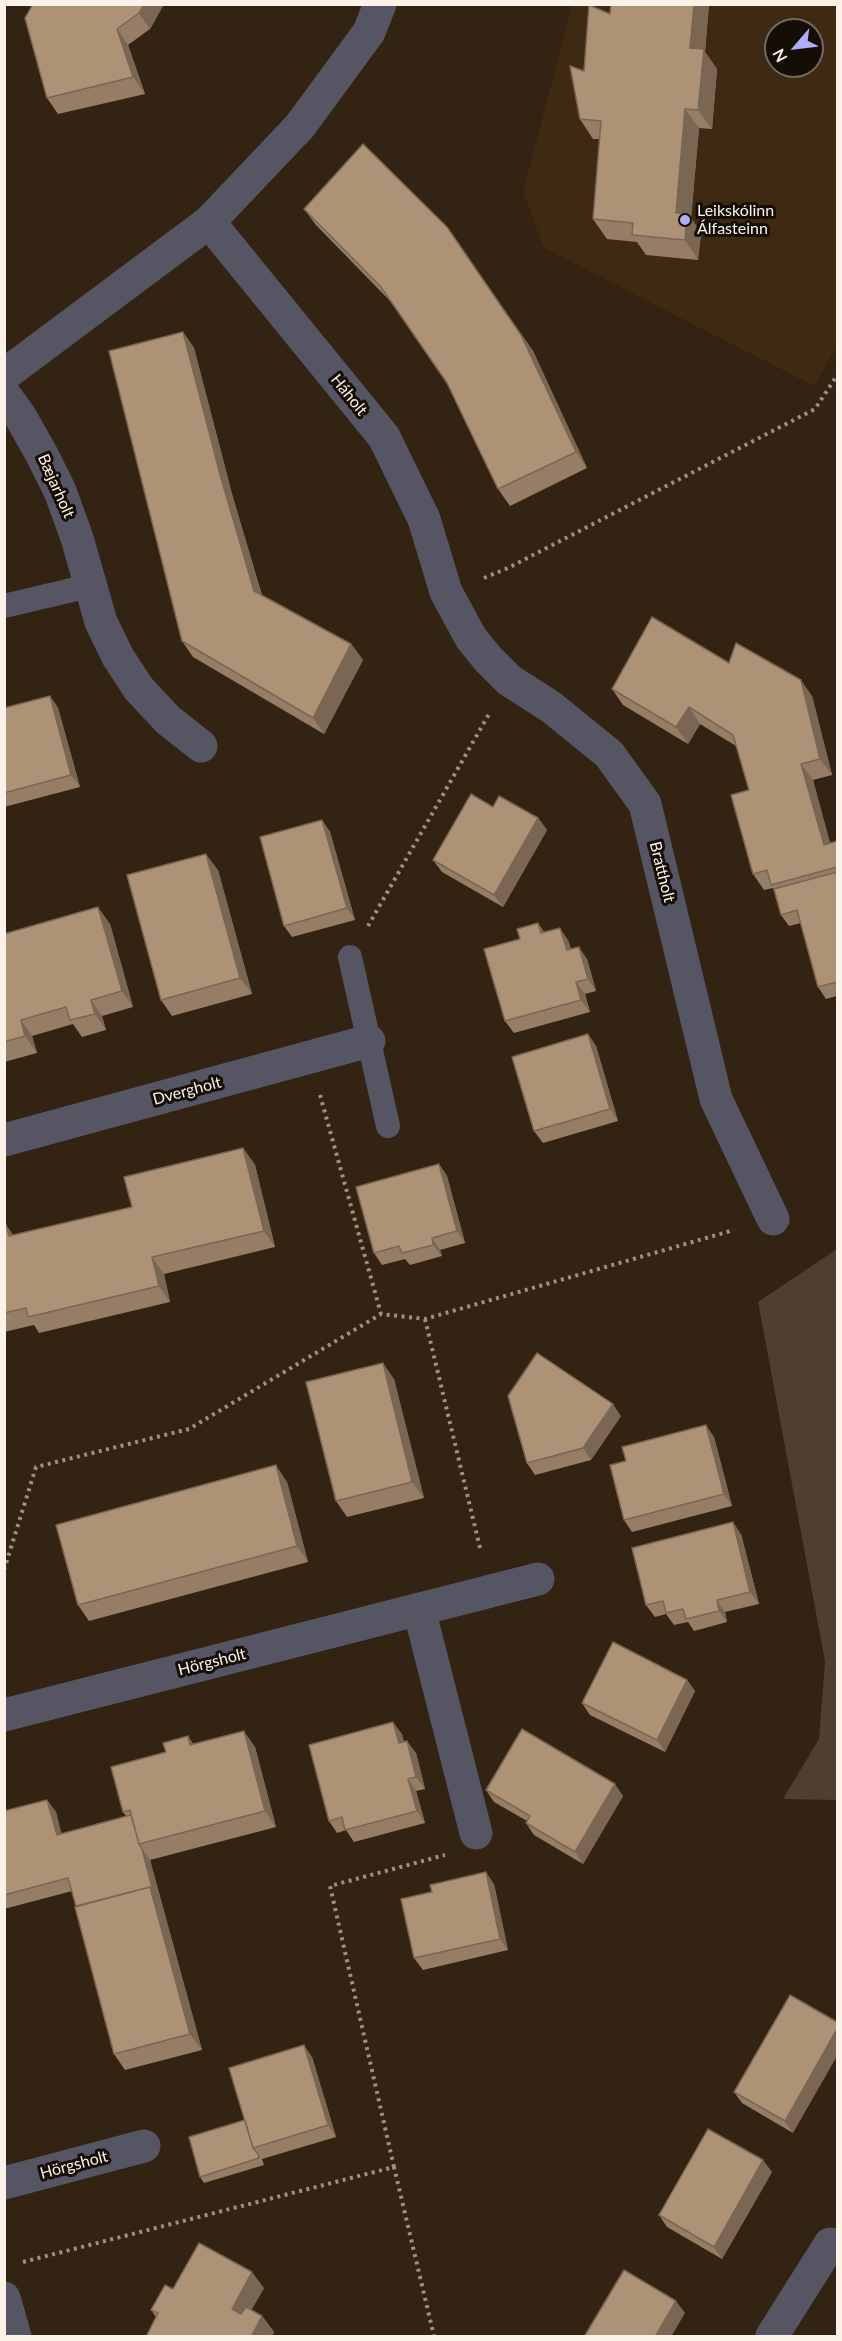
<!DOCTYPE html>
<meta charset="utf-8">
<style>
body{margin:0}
#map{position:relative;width:842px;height:2341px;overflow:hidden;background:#322312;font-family:Lato,sans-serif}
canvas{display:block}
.frame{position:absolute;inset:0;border:6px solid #fdf2e7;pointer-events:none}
.north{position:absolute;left:764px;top:18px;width:60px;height:60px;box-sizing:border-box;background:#140e07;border:2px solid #716961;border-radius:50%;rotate:242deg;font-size:16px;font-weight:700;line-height:24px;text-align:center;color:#fdf2e7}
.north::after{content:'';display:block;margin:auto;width:21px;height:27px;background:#b0aefa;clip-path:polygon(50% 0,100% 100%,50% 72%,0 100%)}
</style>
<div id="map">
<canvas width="842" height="2341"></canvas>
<div class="frame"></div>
<div class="north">N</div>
</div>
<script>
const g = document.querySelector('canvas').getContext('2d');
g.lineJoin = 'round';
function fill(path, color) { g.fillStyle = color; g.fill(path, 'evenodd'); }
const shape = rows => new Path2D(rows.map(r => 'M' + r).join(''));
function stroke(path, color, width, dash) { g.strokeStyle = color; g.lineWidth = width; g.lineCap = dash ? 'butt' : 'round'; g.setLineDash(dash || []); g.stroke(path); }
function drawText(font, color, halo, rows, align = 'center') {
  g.font = font + ' Lato,sans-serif'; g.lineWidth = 6; g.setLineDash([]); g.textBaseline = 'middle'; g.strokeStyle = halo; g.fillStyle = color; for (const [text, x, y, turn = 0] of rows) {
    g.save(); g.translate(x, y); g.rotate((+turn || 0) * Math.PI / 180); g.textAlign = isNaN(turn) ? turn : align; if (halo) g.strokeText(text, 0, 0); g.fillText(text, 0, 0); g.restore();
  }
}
const built = shape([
 [572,5,837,5,837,346,814,386,544,248,523,192],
 [776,30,812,30,812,66,776,66]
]);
const green = shape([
 [837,1249,837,1800,783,1799,819,1739,825,1661,758,1302]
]);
const path = shape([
 [484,578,508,568,815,409,838,374],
 [368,926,489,714],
 [320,1095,381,1314],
 [425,1319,481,1552],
 [4,1570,36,1467,189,1429,381,1314,425,1319,734,1230],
 [394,2167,330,1886,445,1855],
 [23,2262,394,2167,434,2336]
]);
const service = shape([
 [4,606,89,586],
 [350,957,388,1126]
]);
const minor = shape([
 [209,222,384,437,424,519,446,592,471,638,488,659,509,680,551,707,609,754,645,804,716,1099,773,1219],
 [4,375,209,222,300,126,369,32,380,4],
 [4,394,20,416,41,453,60,491,77,538,101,622,118,657,139,689,168,720,201,746],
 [4,1140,369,1041],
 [419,1609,476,1833],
 [4,1715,538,1579],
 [4,2183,144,2146],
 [4,2298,15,2336],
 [772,2336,830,2244]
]);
const wall = shape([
 [33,4,164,4,150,29,128,45,145,94,58,114,47,98],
 [611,4,709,4,705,52,717,69,712,129,699,128,691,218,701,233,698,260,646,255,637,242,607,239,593,219,600,139,593,139,580,119,584,71,610,14],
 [304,209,458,244,533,351,587,468,510,506,498,489,447,383,392,303,316,225],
 [183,332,194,348,232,494,262,595,351,644,363,660,324,734,193,657,182,641],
 [729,663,812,696,832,775,813,780,830,843,837,841,837,996,826,999,818,987,801,923,789,926,781,915,773,888,764,890,753,874,749,790,736,746,700,724,688,744,623,705,612,689],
 [50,696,58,708,80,787,4,807,4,708],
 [538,818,547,830,503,907,442,872,433,860],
 [322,820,330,832,355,920,292,937,284,926],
 [218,870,252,994,172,1016,161,1000],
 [538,923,544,932,568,940,571,949,587,959,596,991,585,994,590,1012,514,1033,505,1021,520,939],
 [110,924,133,1007,102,1016,106,1030,82,1037,73,1024,32,1036,37,1053,4,1062,4,934],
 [588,1034,596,1046,618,1121,543,1143,534,1131],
 [243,1148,255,1165,275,1247,164,1274,170,1302,39,1333,34,1325,4,1332,4,1225,6,1225,13,1235,132,1207],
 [439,1164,447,1176,465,1243,440,1250,442,1256,410,1265,405,1259,382,1265,374,1253],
 [394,1379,424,1498,347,1517,336,1501],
 [621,1416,591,1460,535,1475,527,1463],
 [714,1437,732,1506,632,1532,624,1520],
 [287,1482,308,1562,89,1621,78,1605],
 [741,1534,759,1604,725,1612,727,1622,694,1631,688,1622,674,1625,666,1614,655,1617,646,1605],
 [687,1680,695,1691,665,1752,590,1715,582,1703],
 [402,1734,404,1742,416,1753,425,1789,416,1791,425,1823,354,1842,346,1830,337,1833,329,1821],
 [194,1744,255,1747,276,1827,150,1860,202,2050,125,2070,114,2054,72,1891,4,1909,4,1811,47,1800,56,1812,61,1834,126,1816,123,1812],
 [486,1790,623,1796,583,1864,534,1835,526,1823,527,1821,494,1802],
 [494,1884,508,1950,423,1970,414,1958,432,1892],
 [790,1995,793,2133,742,2103,734,2092],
 [312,2057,336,2137,262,2159,264,2165,204,2183,200,2177,245,2120],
 [772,2172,722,2259,667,2227,659,2215],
 [264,2288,251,2310,262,2316,274,2332,272,2337,146,2337,156,2317,151,2310,173,2289]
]);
const shadedWall = shape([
 [144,4,164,4,150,29,139,13],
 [694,4,709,4,705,52,717,69,712,129,698,110,690,48],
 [117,29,128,45,145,94,133,77],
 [685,109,699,128,691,218,701,233,698,260,685,240,676,213],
 [447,227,533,351,587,468,576,452],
 [183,332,194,348,232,494,265,607,254,591,221,478],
 [351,644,363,660,324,734,313,718],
 [801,680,812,696,832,775,820,759],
 [50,696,58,708,80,787,71,775],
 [689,707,700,724,688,744,676,727],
 [801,764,813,780,835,862,824,845],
 [538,818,547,830,503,907,494,895],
 [322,820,330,832,355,920,347,908],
 [206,854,218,870,252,994,240,978],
 [98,907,110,924,133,1007,122,991],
 [538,923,546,935,541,933],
 [560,928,568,940,575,962,567,950],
 [579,947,587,959,596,991,588,979],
 [576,982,585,994,590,1012,581,1000],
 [91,1000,102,1016,106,1030,95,1014],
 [21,1020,32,1036,37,1053,25,1036],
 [588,1034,596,1046,618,1121,610,1109],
 [243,1148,255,1165,275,1247,264,1231],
 [439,1164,447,1176,465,1243,457,1231],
 [6,1225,17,1241,9,1236],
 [432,1238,440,1250,442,1256,433,1245],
 [152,1257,164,1274,170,1302,159,1286],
 [383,1363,394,1379,424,1498,412,1482],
 [613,1404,621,1416,591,1460,583,1448],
 [706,1425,714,1437,732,1506,724,1494],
 [276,1465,287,1482,308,1562,297,1546],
 [733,1522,741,1534,759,1604,750,1592],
 [717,1600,725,1612,727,1622,719,1611],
 [687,1680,695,1691,665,1752,657,1740],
 [393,1722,402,1734,407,1755,399,1743],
 [244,1731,255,1747,276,1827,265,1811],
 [188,1736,199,1752,190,1745],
 [407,1741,416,1753,425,1789,416,1777],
 [408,1779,416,1791,425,1823,417,1811],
 [615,1784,623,1796,583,1864,575,1852],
 [47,1800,56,1812,65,1847,57,1835],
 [142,1849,150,1860,202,2050,190,2034,150,1887],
 [486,1872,494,1884,508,1950,500,1939],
 [837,2029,837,2056,793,2133,785,2121],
 [304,2045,312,2057,336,2137,328,2125],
 [763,2160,772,2172,722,2259,714,2247],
 [252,2272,264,2288,243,2325,232,2309],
 [676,2301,685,2313,671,2337,655,2337],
 [262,2316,274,2332,272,2337,251,2337]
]);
const building = shape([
 [33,4,144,4,139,13,117,29,133,77,47,98,25,18,33,4],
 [611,4,694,4,690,48,704,49,698,110,685,109,676,213,687,213,685,240,632,235,633,223,593,219,601,121,580,119,570,66,584,71,589,5,610,14,611,4],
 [363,144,447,227,521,335,576,452,498,489,447,383,381,287,304,209,363,144],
 [183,332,221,478,254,591,351,644,313,718,182,641,109,351,183,332],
 [652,617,729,663,736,643,801,680,820,759,801,764,824,845,837,841,837,867,771,885,767,870,753,874,731,795,749,790,733,735,689,707,676,727,612,689,652,617],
 [50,696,71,775,4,793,4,708,50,696],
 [471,794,493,807,499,796,538,818,494,895,433,860,471,794],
 [322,820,347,908,284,926,260,837,322,820],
 [206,854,240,978,161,1000,127,875,206,854],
 [837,872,837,982,818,987,797,910,781,915,774,889,837,872],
 [98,907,122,991,91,1000,95,1014,70,1020,66,1007,21,1020,25,1036,4,1042,4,934,98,907],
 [538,923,541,933,560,928,567,950,579,947,588,979,576,982,581,1000,505,1021,484,949,520,939,517,929,538,923],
 [588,1034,610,1109,534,1131,512,1057,588,1034],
 [243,1148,264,1231,152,1257,159,1286,28,1317,26,1308,4,1313,4,1225,6,1225,9,1236,132,1207,124,1177,243,1148],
 [439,1164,457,1231,432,1238,433,1245,402,1253,399,1246,374,1253,356,1187,439,1164],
 [537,1353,613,1404,583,1448,527,1463,508,1396,537,1353],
 [383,1363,412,1482,336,1501,306,1382,383,1363],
 [706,1425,724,1494,624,1520,610,1465,626,1461,622,1447,706,1425],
 [276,1465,297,1546,78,1605,56,1525,276,1465],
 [733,1522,750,1592,717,1600,719,1611,686,1619,683,1609,666,1613,663,1601,646,1605,632,1548,733,1522],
 [613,1642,687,1680,657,1740,582,1703,613,1642],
 [393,1722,399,1743,407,1741,416,1777,408,1779,417,1811,345,1830,342,1817,329,1821,309,1745,393,1722],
 [522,1729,615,1784,575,1852,526,1823,530,1816,486,1790,522,1729],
 [244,1731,265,1811,139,1844,130,1810,123,1812,111,1767,166,1752,163,1743,188,1736,190,1745,244,1731],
 [47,1800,57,1835,131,1815,139,1844,142,1849,153,1891,150,1887,76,1906,68,1878,4,1895,4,1811,47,1800],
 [486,1872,500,1939,414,1958,401,1899,432,1892,430,1885,486,1872],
 [150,1887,190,2034,114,2054,75,1907,150,1887],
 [790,1995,837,2022,837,2029,785,2121,734,2092,790,1995],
 [304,2045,328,2125,253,2148,229,2068,304,2045],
 [245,2120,253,2148,258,2154,259,2158,200,2177,189,2137,245,2120],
 [708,2129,763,2160,714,2247,659,2215,708,2129],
 [199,2243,252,2272,232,2309,241,2314,246,2307,262,2316,251,2337,146,2337,158,2313,151,2310,165,2285,173,2289,199,2243],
 [624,2270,676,2301,655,2337,584,2337,624,2270]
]);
const markers = [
 [685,220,6,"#b0aefa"]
];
const poiNames = [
 ["Leikskólinn",697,211],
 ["Álfasteinn",697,229]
];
const streetNames = [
 ["Háholt",349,395,51],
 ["Bæjarholt",56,486,66],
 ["Brattholt",662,872,76],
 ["Dvergholt",187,1091,-15],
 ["Hörgsholt",212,1662,-14],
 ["Hörgsholt",74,2165,-15]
];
fill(built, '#3e2a13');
fill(green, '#4f3f2e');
stroke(path, '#9e9184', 4, [3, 4.5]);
stroke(service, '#555563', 24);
stroke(minor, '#555563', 33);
fill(wall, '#957e65');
fill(shadedWall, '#796653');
fill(building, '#ad9276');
stroke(building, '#796653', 1.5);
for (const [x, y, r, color] of markers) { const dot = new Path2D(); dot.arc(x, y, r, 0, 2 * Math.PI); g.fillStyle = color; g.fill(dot); stroke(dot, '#140e07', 2); }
drawText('16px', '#fdf2e7', '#140e07', poiNames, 'left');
drawText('16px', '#fdf2e7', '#140e07', streetNames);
</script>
